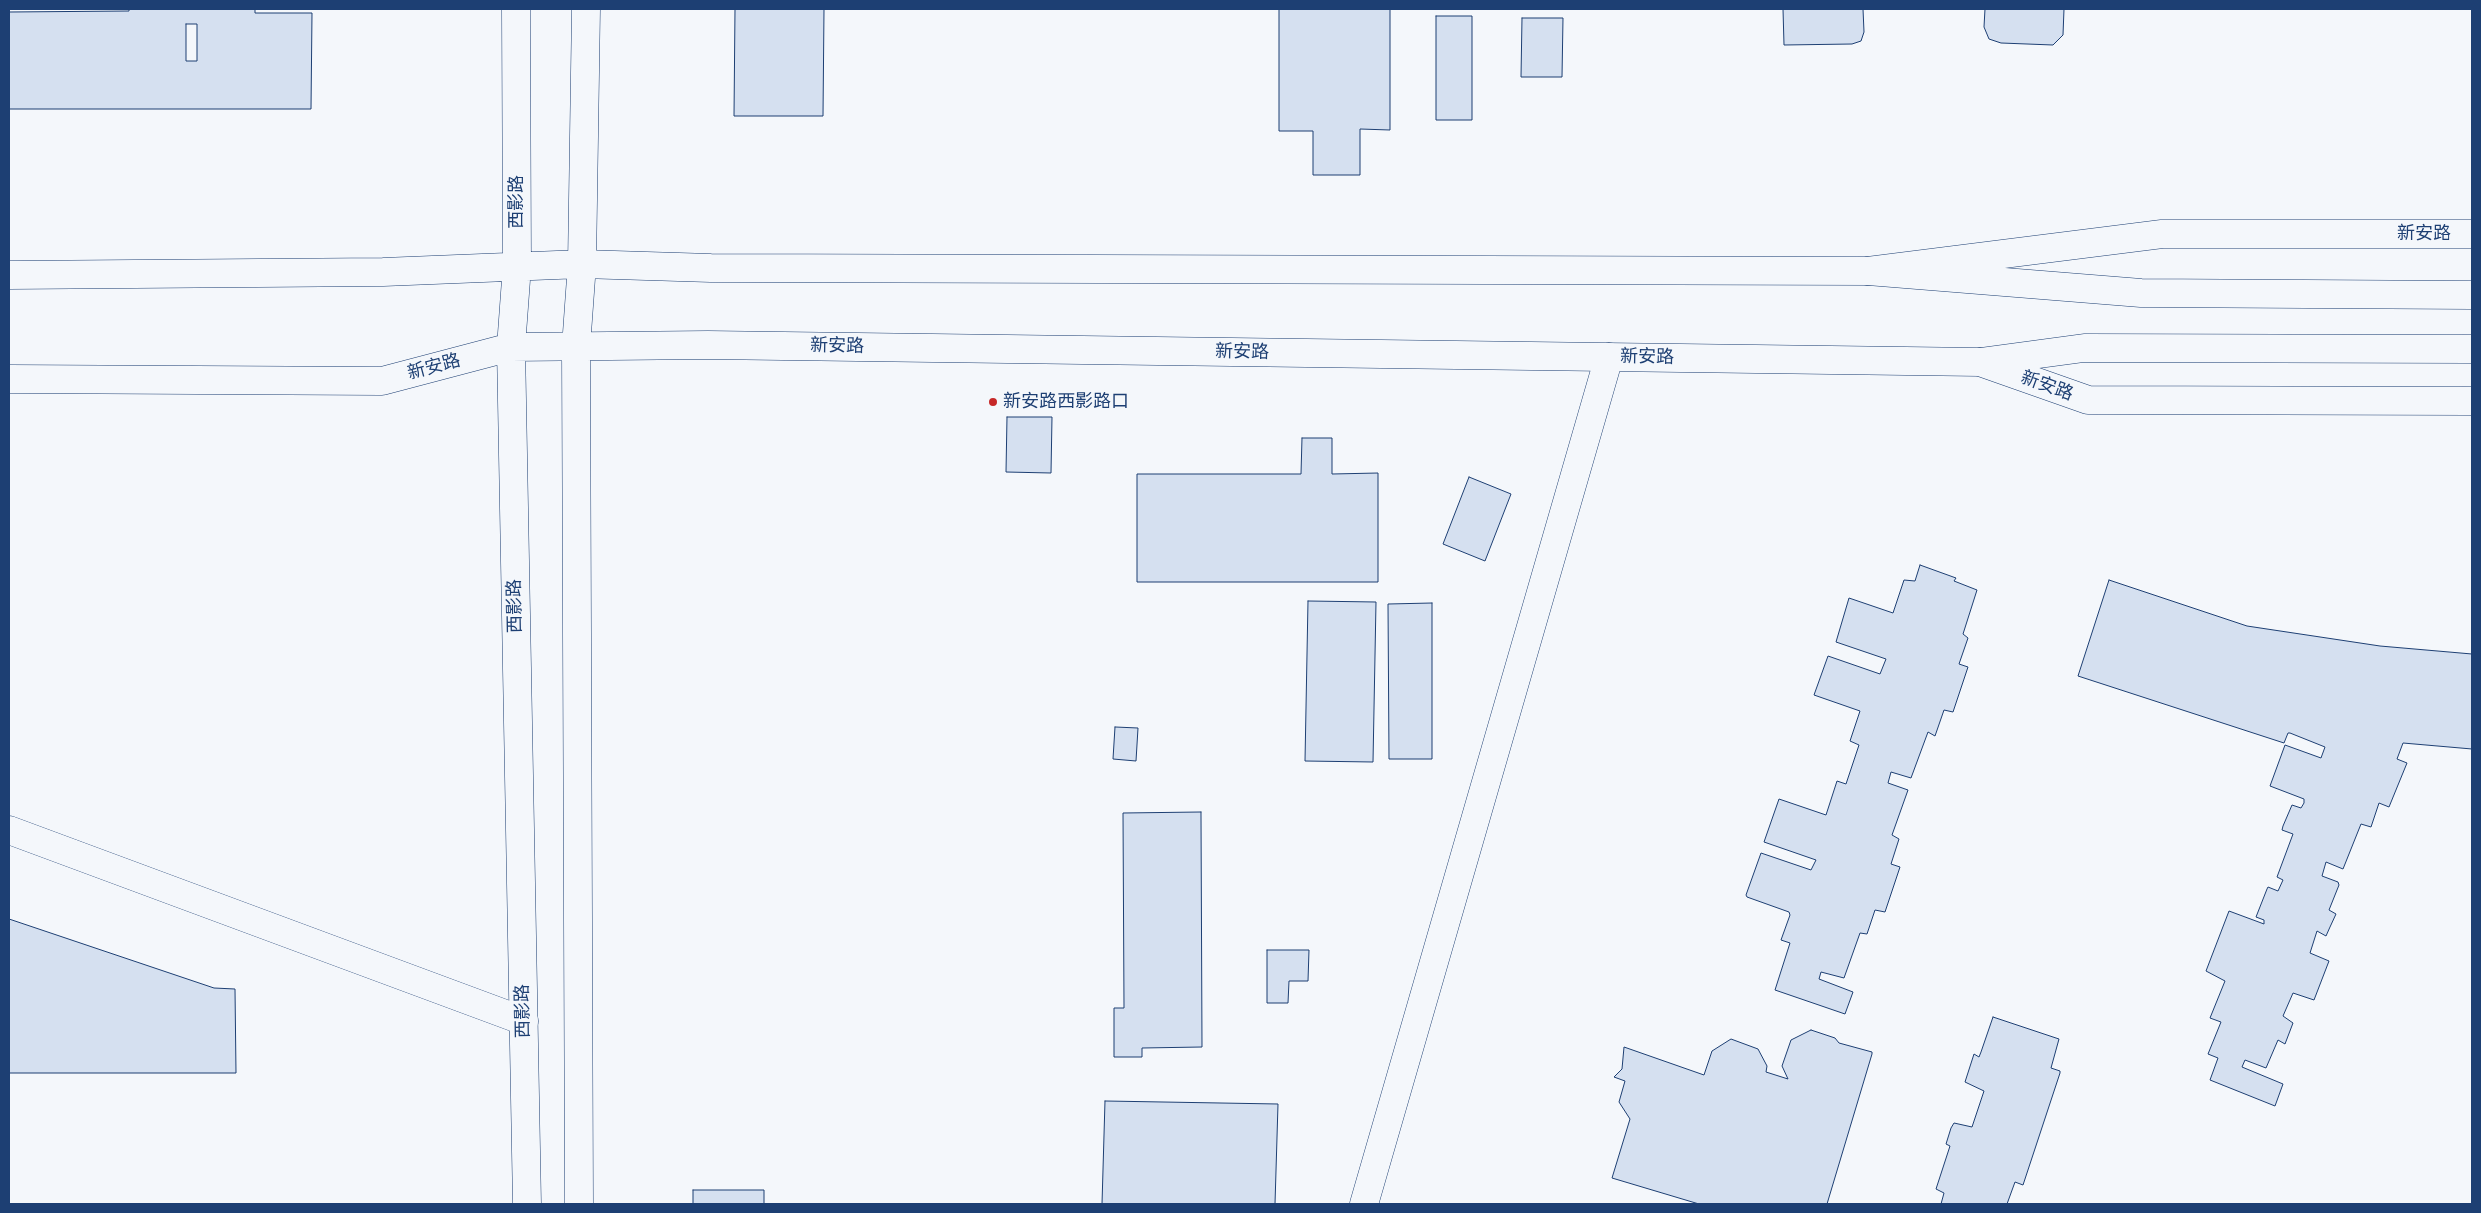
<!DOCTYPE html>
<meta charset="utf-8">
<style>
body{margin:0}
#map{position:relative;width:2481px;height:1213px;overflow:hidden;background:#f4f7fb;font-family:"Work Sans",sans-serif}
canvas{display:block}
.frame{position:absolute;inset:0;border:10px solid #1d3f73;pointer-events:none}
</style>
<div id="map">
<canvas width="2481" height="1213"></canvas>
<div class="frame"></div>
</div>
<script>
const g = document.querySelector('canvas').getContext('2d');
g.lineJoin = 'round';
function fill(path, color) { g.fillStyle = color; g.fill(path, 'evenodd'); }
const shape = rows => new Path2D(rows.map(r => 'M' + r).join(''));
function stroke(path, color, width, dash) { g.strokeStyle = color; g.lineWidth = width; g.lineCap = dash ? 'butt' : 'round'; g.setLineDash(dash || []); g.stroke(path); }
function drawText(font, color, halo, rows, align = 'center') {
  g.font = font + ' "Work Sans","Noto Sans SC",sans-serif'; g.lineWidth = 4; g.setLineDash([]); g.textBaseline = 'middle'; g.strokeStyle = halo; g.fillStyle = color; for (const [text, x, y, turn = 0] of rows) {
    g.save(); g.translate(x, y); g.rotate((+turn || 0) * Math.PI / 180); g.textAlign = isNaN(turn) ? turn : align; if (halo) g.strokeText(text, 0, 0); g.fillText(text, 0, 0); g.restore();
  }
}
const building = shape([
 [129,9,255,9,255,13,312,13,311,109,9,109,9,12,129,11,129,9],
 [186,24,197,24,197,61,186,61,186,24],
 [735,9,824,9,823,116,734,116,735,9],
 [1279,9,1390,9,1390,130,1360,129,1360,175,1313,175,1313,131,1279,131,1279,9],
 [1783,9,1863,9,1864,32,1861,41,1852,44,1784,45,1783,9],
 [1985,9,2064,9,2063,35,2053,45,2001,43,1989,39,1984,27,1985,9],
 [1436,16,1472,16,1472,120,1436,120,1436,16],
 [1522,18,1563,18,1562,77,1521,77,1522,18],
 [1007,417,1052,417,1051,473,1006,472,1007,417],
 [1302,438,1332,438,1332,474,1378,473,1378,582,1137,582,1137,474,1301,474,1302,438],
 [1469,477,1511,494,1485,561,1443,544,1469,477],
 [1920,565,1956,578,1954,581,1977,590,1963,634,1968,638,1959,664,1968,667,1953,712,1944,710,1935,736,1928,732,1911,778,1891,772,1888,783,1908,790,1892,835,1899,839,1891,864,1900,867,1885,912,1875,910,1867,934,1860,933,1844,978,1821,972,1819,979,1853,992,1845,1014,1775,990,1790,943,1781,940,1790,915,1789,912,1747,897,1746,895,1761,853,1811,870,1816,860,1764,842,1779,799,1826,815,1837,781,1846,784,1859,745,1850,741,1860,711,1814,695,1828,656,1880,674,1886,659,1836,642,1849,598,1893,613,1904,580,1915,581,1920,565],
 [2109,580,2247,626,2380,646,2472,654,2472,749,2403,743,2397,759,2407,763,2389,807,2379,803,2371,827,2361,824,2343,869,2326,862,2322,876,2338,882,2339,885,2329,910,2336,914,2330,927,2326,936,2317,931,2310,953,2329,961,2314,1000,2293,993,2283,1016,2293,1023,2285,1044,2278,1040,2266,1068,2245,1060,2242,1067,2283,1084,2275,1106,2210,1080,2218,1058,2208,1054,2221,1022,2210,1018,2225,981,2206,971,2229,911,2264,924,2264,920,2256,917,2267,889,2268,887,2278,891,2283,880,2277,877,2293,834,2282,830,2283,826,2292,805,2301,808,2304,803,2304,799,2270,786,2285,745,2321,758,2325,747,2290,733,2288,733,2284,743,2078,676,2109,580],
 [1308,601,1376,602,1373,762,1305,761,1308,601],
 [1432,603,1432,759,1389,759,1388,604,1432,603],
 [1115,727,1138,728,1136,761,1113,759,1115,727],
 [1201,812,1202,1047,1142,1048,1142,1057,1114,1057,1114,1008,1124,1008,1123,813,1201,812],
 [9,919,214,988,235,989,236,1073,9,1073,9,919],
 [1267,950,1309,950,1308,981,1289,981,1288,1003,1267,1003,1267,950],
 [1993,1017,2059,1039,2051,1068,2060,1071,2060,1073,2023,1185,2015,1182,2007,1204,1941,1204,1944,1193,1936,1189,1950,1146,1946,1144,1951,1128,1954,1123,1972,1127,1984,1091,1965,1082,1974,1054,1979,1057,1981,1052,1993,1017],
 [1811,1030,1835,1038,1839,1043,1872,1052,1872,1054,1827,1204,1699,1204,1612,1178,1630,1119,1619,1102,1625,1081,1614,1077,1622,1069,1624,1047,1704,1075,1712,1051,1731,1039,1758,1049,1767,1066,1766,1072,1788,1079,1782,1066,1791,1040,1811,1030],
 [1105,1101,1278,1104,1275,1204,1102,1204,1105,1101],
 [693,1190,764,1190,764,1204,693,1204,693,1190]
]);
const minor = shape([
 [9,830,524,1021],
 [1364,1204,1609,357]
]);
const major = shape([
 [516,9,517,266,511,347,527,1204],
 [9,275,383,272,582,264,711,268,1868,271,2162,234,2472,234],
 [9,379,382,381,511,347,708,345,1980,362,2088,400,2472,401],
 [579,1204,576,347,582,264,586,9]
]);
const highway = shape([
 [1868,271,2141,293,2472,295],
 [1980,362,2084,348,2472,349]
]);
const markers = [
 [993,402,5,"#c62828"]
];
const streetNames = [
 ["西影路",517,202,-90],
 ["新安路",2424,234],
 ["新安路",837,346,1],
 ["新安路",1242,352,1],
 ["新安路",1647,357,1],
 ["新安路",434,367,-15],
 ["新安路",2047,386,20],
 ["西影路",515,606,-91],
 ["西影路",523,1011,-91]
];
const poiNames = [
 ["新安路西影路口",1003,402]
];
fill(building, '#d5e0f0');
stroke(building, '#1d3f73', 1);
stroke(minor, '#1d3f73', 29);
stroke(major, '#1d3f73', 29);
stroke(highway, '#1d3f73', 29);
stroke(minor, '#f4f7fb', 28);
stroke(major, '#f4f7fb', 28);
stroke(highway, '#f4f7fb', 28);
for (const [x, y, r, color] of markers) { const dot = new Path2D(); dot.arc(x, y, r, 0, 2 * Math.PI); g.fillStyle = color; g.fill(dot); stroke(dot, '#f4f7fb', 2); }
drawText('18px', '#1d3f73', '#f4f7fb', streetNames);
drawText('18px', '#1d3f73', '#f4f7fb', poiNames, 'left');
</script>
